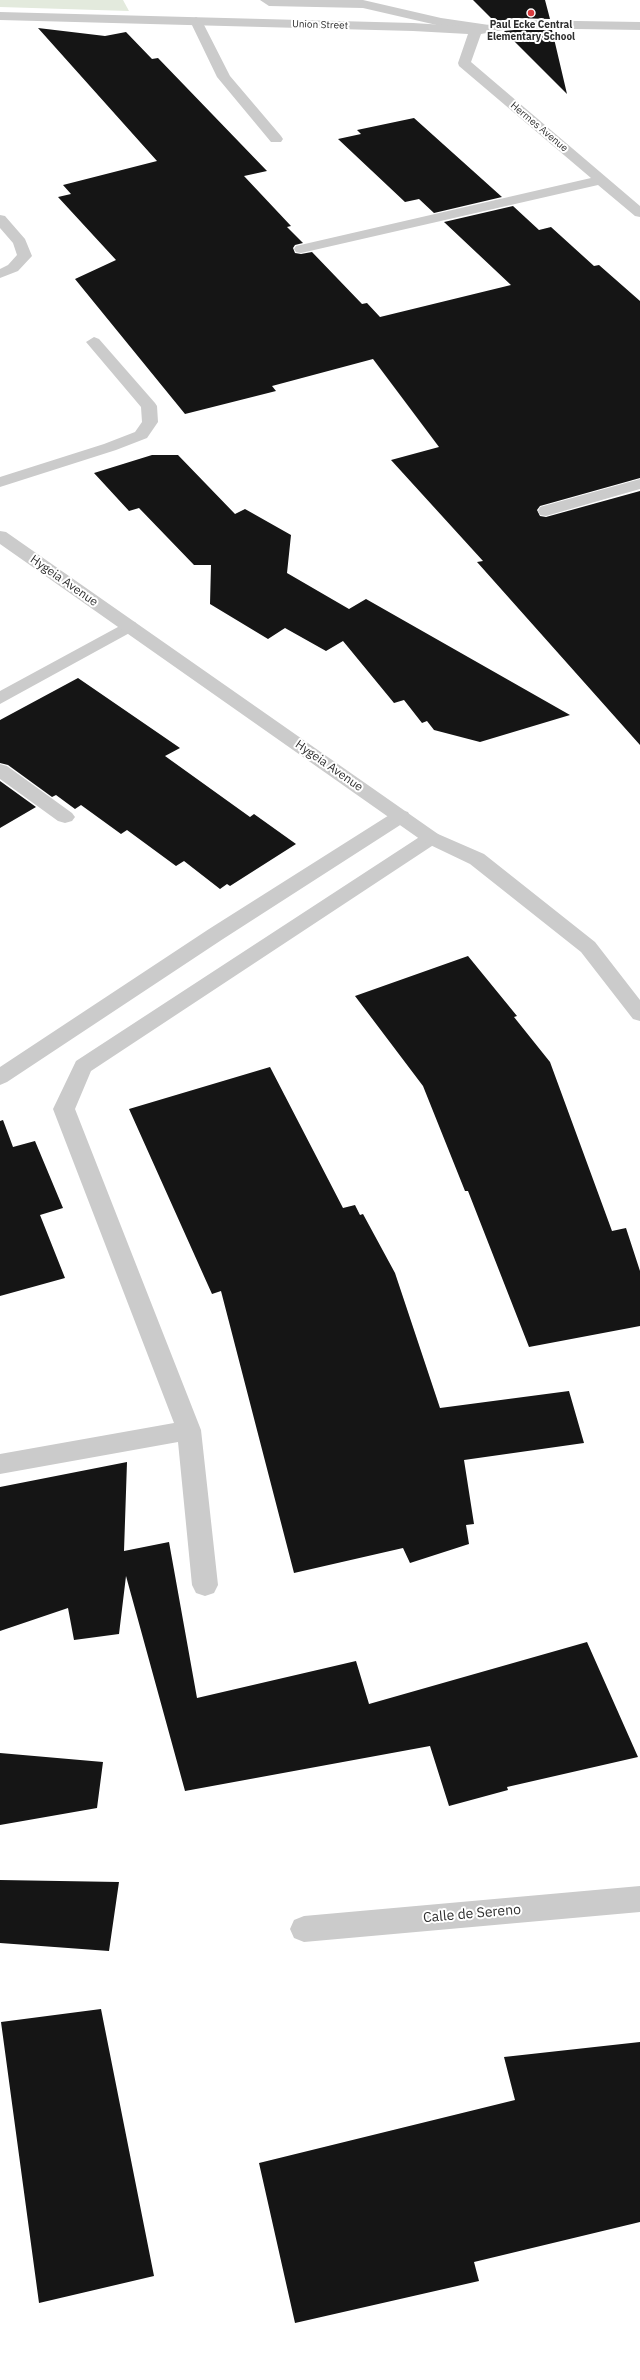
<!DOCTYPE html>
<style>
body{margin:0}
canvas{display:block;background:#fff}
</style>
<canvas width="640" height="2380"></canvas>
<script>
const g = document.querySelector('canvas').getContext('2d');
g.lineJoin = 'round';
function fill(path, color) { g.fillStyle = color; g.fill(path, 'evenodd'); }
const shape = rows => new Path2D(rows.map(r => 'M' + r).join(''));
function stroke(path, color, width, dash) { g.strokeStyle = color; g.lineWidth = width; g.lineCap = dash ? 'butt' : 'round'; g.setLineDash(dash || []); g.stroke(path); }
function drawText(font, color, halo, rows, align = 'center') {
  g.font = font + ' "IBM Plex Sans",sans-serif'; g.lineWidth = 4; g.setLineDash([]); g.textBaseline = 'middle'; g.strokeStyle = halo; g.fillStyle = color; for (const [text, x, y, turn = 0] of rows) {
    g.save(); g.translate(x, y); g.rotate((+turn || 0) * Math.PI / 180); g.textAlign = isNaN(turn) ? turn : align; if (halo) g.strokeText(text, 0, 0); g.fillText(text, 0, 0); g.restore();
  }
}
const green = shape([
 [0,0,123,0,129,11,0,7]
]);
const building = shape([
 [473,0,545,0,550,19,514,18,495,22],
 [38,28,105,36,126,32,152,59,158,58,267,171,244,176,291,226,287,227,303,243,295,245,293,248,295,253,301,254,312,252,362,304,367,303,380,317,511,285,444,222,513,206,539,230,551,227,594,266,599,265,640,301,640,478,540,506,537,510,540,516,546,517,640,491,640,745,477,562,483,561,391,460,439,447,373,359,272,386,276,391,185,414,75,279,116,260,58,197,71,194,63,185,157,161],
 [514,30,552,30,567,94,504,31],
 [414,118,502,197,434,213,419,199,405,202,338,139,361,134,357,130],
 [152,455,178,455,235,514,245,509,291,535,287,573,349,609,366,599,570,715,480,742,434,730,427,721,422,723,404,700,394,703,343,641,326,651,285,628,268,639,210,604,211,565,194,565,139,508,129,511,94,473],
 [78,678,180,748,165,756,250,817,254,814,296,844,230,886,227,884,220,889,184,861,176,866,127,830,121,834,81,805,75,809,56,795,52,797,8,765,0,763,0,720],
 [0,781,36,807,0,828],
 [468,956,517,1016,514,1017,550,1062,612,1231,626,1228,640,1271,640,1326,529,1347,468,1191,465,1191,423,1086,355,996],
 [270,1067,343,1208,355,1205,360,1215,363,1214,395,1273,440,1408,569,1391,584,1443,464,1460,474,1524,466,1525,469,1544,410,1563,403,1548,294,1573,221,1291,212,1294,129,1109],
 [3,1120,13,1147,35,1141,63,1208,40,1215,65,1278,0,1296,0,1121],
 [127,1462,124,1551,169,1542,197,1698,356,1661,369,1704,587,1642,638,1757,507,1787,508,1790,449,1806,430,1746,185,1791,126,1576,119,1634,74,1640,68,1608,0,1631,0,1487],
 [0,1753,103,1762,97,1808,0,1825],
 [0,1880,119,1882,109,1951,0,1943],
 [101,2009,154,2276,39,2303,1,2022],
 [640,2042,640,2222,474,2262,479,2281,295,2323,259,2163,515,2100,504,2057]
]);
const lane = shape([
 [260,0,363,0,441,18,489,25,495,29,489,33,441,26,363,8,269,6,260,0],
 [196,17,202,21,230,76,281,136,283,139,281,142,271,142,217,77,190,21,196,17],
 [94,337,99,339,155,403,157,406,158,422,147,438,116,450,0,487,0,477,104,444,135,432,142,422,141,407,86,342,94,337],
 [640,479,640,489,546,516,540,515,538,511,540,507,640,479],
 [129,621,135,622,138,626,135,630,0,704,0,691,129,621],
 [0,764,7,766,72,813,75,817,72,821,65,823,58,821,0,779,0,764],
 [401,810,408,812,410,816,408,820,223,939,7,1082,0,1085,0,1067,209,929,394,812,401,810],
 [431,832,438,834,441,838,438,842,91,1071,75,1109,201,1430,218,1585,214,1593,205,1596,196,1593,192,1585,178,1442,0,1474,0,1454,174,1423,53,1109,76,1061,424,834,431,832]
]);
const street = shape([
 [0,12,413,23,476,27,514,20,640,22,640,30,514,28,481,34,471,62,640,206,640,217,635,216,598,185,301,253,296,252,294,249,296,246,591,178,459,66,458,63,468,34,413,31,0,20,0,12],
 [0,215,5,216,25,239,32,256,18,271,0,278,0,269,8,265,17,255,13,243,0,228,0,215],
 [0,531,6,532,438,834,484,854,595,942,640,1000,640,1021,633,1019,581,952,470,864,424,842,0,544,0,531],
 [640,1886,640,1912,304,1942,294,1938,290,1929,294,1920,304,1916,640,1886]
]);
const markers = [
 [531,13,4,"#d93c3f"]
];
const farStreetnames = [
 ["Union Street",320,25,2],
 ["Hermes Avenue",539,127,40]
];
const farPoinames = [
 ["Paul Ecke Central",531,25],
 ["Elementary School",531,37]
];
const streetNames = [
 ["Hygeia Avenue",64,581,35],
 ["Hygeia Avenue",329,766,35]
];
const nearStreetnames = [
 ["Calle de Sereno",472,1914,-5]
];
fill(green, '#e3eadd');
fill(building, '#151515');
fill(lane, '#cbcbcb');
fill(street, '#cbcbcb');
for (const [x, y, r, color] of markers) { const dot = new Path2D(); dot.arc(x, y, r, 0, 2 * Math.PI); g.fillStyle = color; g.fill(dot); stroke(dot, '#fff', 1.5); }
drawText('10px', '#2e2e2e', '#fff', farStreetnames);
drawText('bold 10px', '#2e2e2e', '#fff', farPoinames);
drawText('12px', '#2e2e2e', '#fff', streetNames);
drawText('14px', '#2e2e2e', '#fff', nearStreetnames);
</script>
